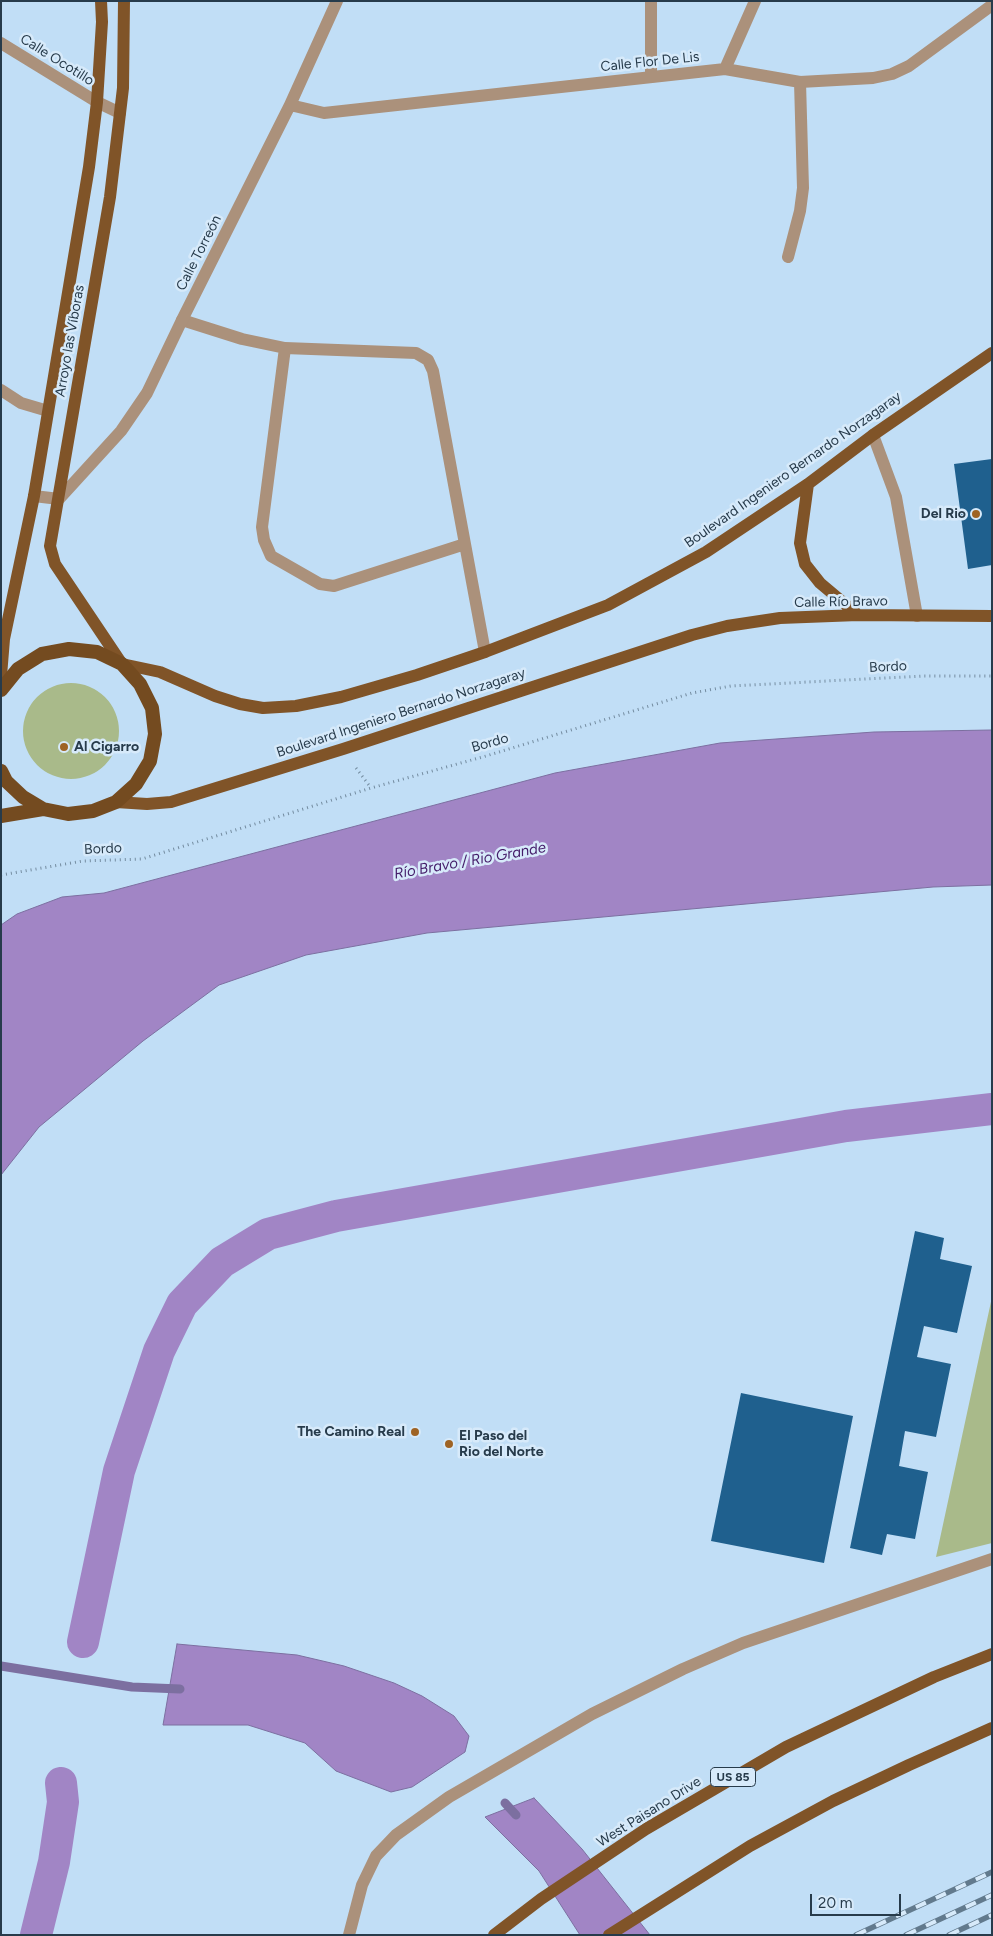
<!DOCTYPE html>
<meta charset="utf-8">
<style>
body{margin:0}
#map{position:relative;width:993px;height:1936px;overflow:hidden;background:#c1def6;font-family:Figtree,sans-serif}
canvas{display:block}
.frame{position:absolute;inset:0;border:2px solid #273b4b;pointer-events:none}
.scale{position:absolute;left:810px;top:1894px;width:91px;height:22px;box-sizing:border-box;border:2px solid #273b4b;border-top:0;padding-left:6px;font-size:15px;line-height:18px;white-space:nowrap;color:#273b4b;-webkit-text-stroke:4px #d7eafa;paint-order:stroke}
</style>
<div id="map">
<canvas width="993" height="1936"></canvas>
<div class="frame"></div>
<div class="scale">20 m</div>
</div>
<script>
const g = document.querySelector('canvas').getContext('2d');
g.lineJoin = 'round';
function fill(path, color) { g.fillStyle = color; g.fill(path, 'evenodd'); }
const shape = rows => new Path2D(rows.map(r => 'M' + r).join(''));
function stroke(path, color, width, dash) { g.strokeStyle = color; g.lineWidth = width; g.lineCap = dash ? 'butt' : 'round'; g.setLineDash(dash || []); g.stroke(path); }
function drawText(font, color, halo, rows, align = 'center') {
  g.font = font + ' Figtree,sans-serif'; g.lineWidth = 5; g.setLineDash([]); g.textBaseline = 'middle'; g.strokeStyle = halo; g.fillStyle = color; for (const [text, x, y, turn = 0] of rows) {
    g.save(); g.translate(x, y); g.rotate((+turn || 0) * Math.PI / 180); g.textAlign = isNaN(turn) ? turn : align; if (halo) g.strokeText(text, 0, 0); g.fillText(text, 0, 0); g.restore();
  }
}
const green = shape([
 '23 731a48 48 0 1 1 96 0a48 48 0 1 1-96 0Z',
 [992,1297,992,1543,936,1557]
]);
const water = shape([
 [992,730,992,885,933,887,427,933,306,955,219,985,143,1041,39,1127,1,1175,1,925,17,914,62,897,104,893,555,773,720,743,874,732,992,730],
 [177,1644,297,1655,344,1666,394,1683,422,1696,454,1716,469,1736,465,1752,412,1787,391,1792,336,1771,305,1743,248,1725,163,1725,177,1644],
 [534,1798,582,1849,650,1935,580,1935,539,1871,485,1817,534,1798]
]);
const stream = shape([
 [1,1666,132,1687,180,1689],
 [505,1803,516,1815]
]);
const canal = shape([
 [83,1642,119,1471,159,1351,182,1304,222,1262,268,1234,336,1216,846,1126,992,1109],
 [36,1935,54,1862,63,1802,61,1783]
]);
const building = shape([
 [992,459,992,565,968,569,954,464],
 [915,1231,944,1238,940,1259,972,1266,957,1333,924,1326,917,1357,951,1364,936,1437,905,1431,899,1466,928,1472,915,1539,887,1534,882,1555,850,1548],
 [741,1393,853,1416,824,1563,711,1541]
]);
const path = shape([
 [356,768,371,788],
 [1,875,83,861,142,859,371,788,486,756,692,693,731,686,923,676,992,676]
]);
const service = shape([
 [182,320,242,339,285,348,262,527,264,540,271,556,320,584,334,586,465,544,485,652],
 [285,348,416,353,428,360,433,371,465,544],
 [873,435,896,497,917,616]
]);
const minor = shape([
 [1,43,97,102,120,113],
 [725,69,755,1],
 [651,77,651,1],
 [290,105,324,113,725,69,800,82,873,78,892,74,909,66,992,5],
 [788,257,800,211,803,188,800,82],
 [1,390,21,403,48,411],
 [34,496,59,499,121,431,147,393,182,320,290,105,337,1],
 [349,1935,362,1885,376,1856,396,1835,449,1797,592,1714,683,1669,743,1643,992,1559]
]);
const primary = shape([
 [124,1,123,88,110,197,50,546,55,564,122,664,160,672,215,696,240,704,263,708,296,706,341,697,417,675,485,652,608,605,706,552,808,484,873,435,992,353],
 [808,484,800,543,805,564,820,583,858,615],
 [1,676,4,639,34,496,89,167,97,102,102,22,101,1],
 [116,802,147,804,171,802,343,749,692,635,727,626,780,618,858,615,992,616],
 [494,1935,541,1899,646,1829,786,1747,934,1677,992,1654],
 [609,1935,750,1846,833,1801,909,1765,992,1728]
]);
const trunk = shape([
 [1,690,18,669,42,654,69,649,97,652,122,664,140,684,152,708,155,734,150,761,136,784,116,802,93,811,68,814,43,809,23,797,6,781,1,771],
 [1,816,43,809]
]);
const rail = shape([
 [856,1935,992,1872],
 [906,1935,992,1895],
 [949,1935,992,1915]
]);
const markers = [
 [976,514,5,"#9e6324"],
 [64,747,5,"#9e6324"],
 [415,1432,5,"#9e6324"],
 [449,1444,5,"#9e6324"]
];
const shields = [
 [733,1777,45]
];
const shieldNames = [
 ["US 85",733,1777]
];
const streetNames = [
 ["Calle Ocotillo",57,60,32],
 ["Calle Flor De Lis",650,62,-6],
 ["Calle Torreón",199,253,-63],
 ["Arroyo las Víboras",70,341,-80],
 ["Boulevard Ingeniero Bernardo Norzagaray",793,470,-35],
 ["Calle Río Bravo",841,602,-1],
 ["Bordo",888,667,-3],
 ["Boulevard Ingeniero Bernardo Norzagaray",401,713,-18],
 ["Bordo",490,743,-16],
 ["Bordo",103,849,-3],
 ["West Paisano Drive",649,1812,-32]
];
const poiNames = [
 ["Del Rio",966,514],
 ["Al Cigarro",74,747,"left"],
 ["The Camino Real",405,1432],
 ["El Paso del",459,1436,"left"],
 ["Rio del Norte",459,1452,"left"]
];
const waterNames = [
 ["Río Bravo / Rio Grande",470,861,-10]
];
fill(green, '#a9ba8a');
fill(water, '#a185c5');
stroke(water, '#7c6fa0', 1);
stroke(stream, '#7c6fa0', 9);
stroke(canal, '#a185c5', 32);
fill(building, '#1f608e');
stroke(path, '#748ca0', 3, [1, 4]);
stroke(service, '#ab917b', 12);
stroke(minor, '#ab917b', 12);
stroke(primary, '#805428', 12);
stroke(trunk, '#744b20', 14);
stroke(rail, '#627a8d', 5.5);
stroke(rail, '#d7eafa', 4, [11]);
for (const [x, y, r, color] of markers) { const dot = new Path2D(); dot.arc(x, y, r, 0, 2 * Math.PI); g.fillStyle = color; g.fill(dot); stroke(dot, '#d7eafa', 2); }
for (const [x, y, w] of shields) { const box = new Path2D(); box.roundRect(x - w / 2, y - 9.5, w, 19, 4); g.fillStyle = '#d7eafa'; g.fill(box); stroke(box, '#273b4b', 1); }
drawText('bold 12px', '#273b4b', null, shieldNames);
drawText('14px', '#273b4b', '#d7eafa', streetNames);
drawText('bold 14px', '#273b4b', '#d7eafa', poiNames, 'right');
drawText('italic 15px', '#441c69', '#d7eafa', waterNames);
</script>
